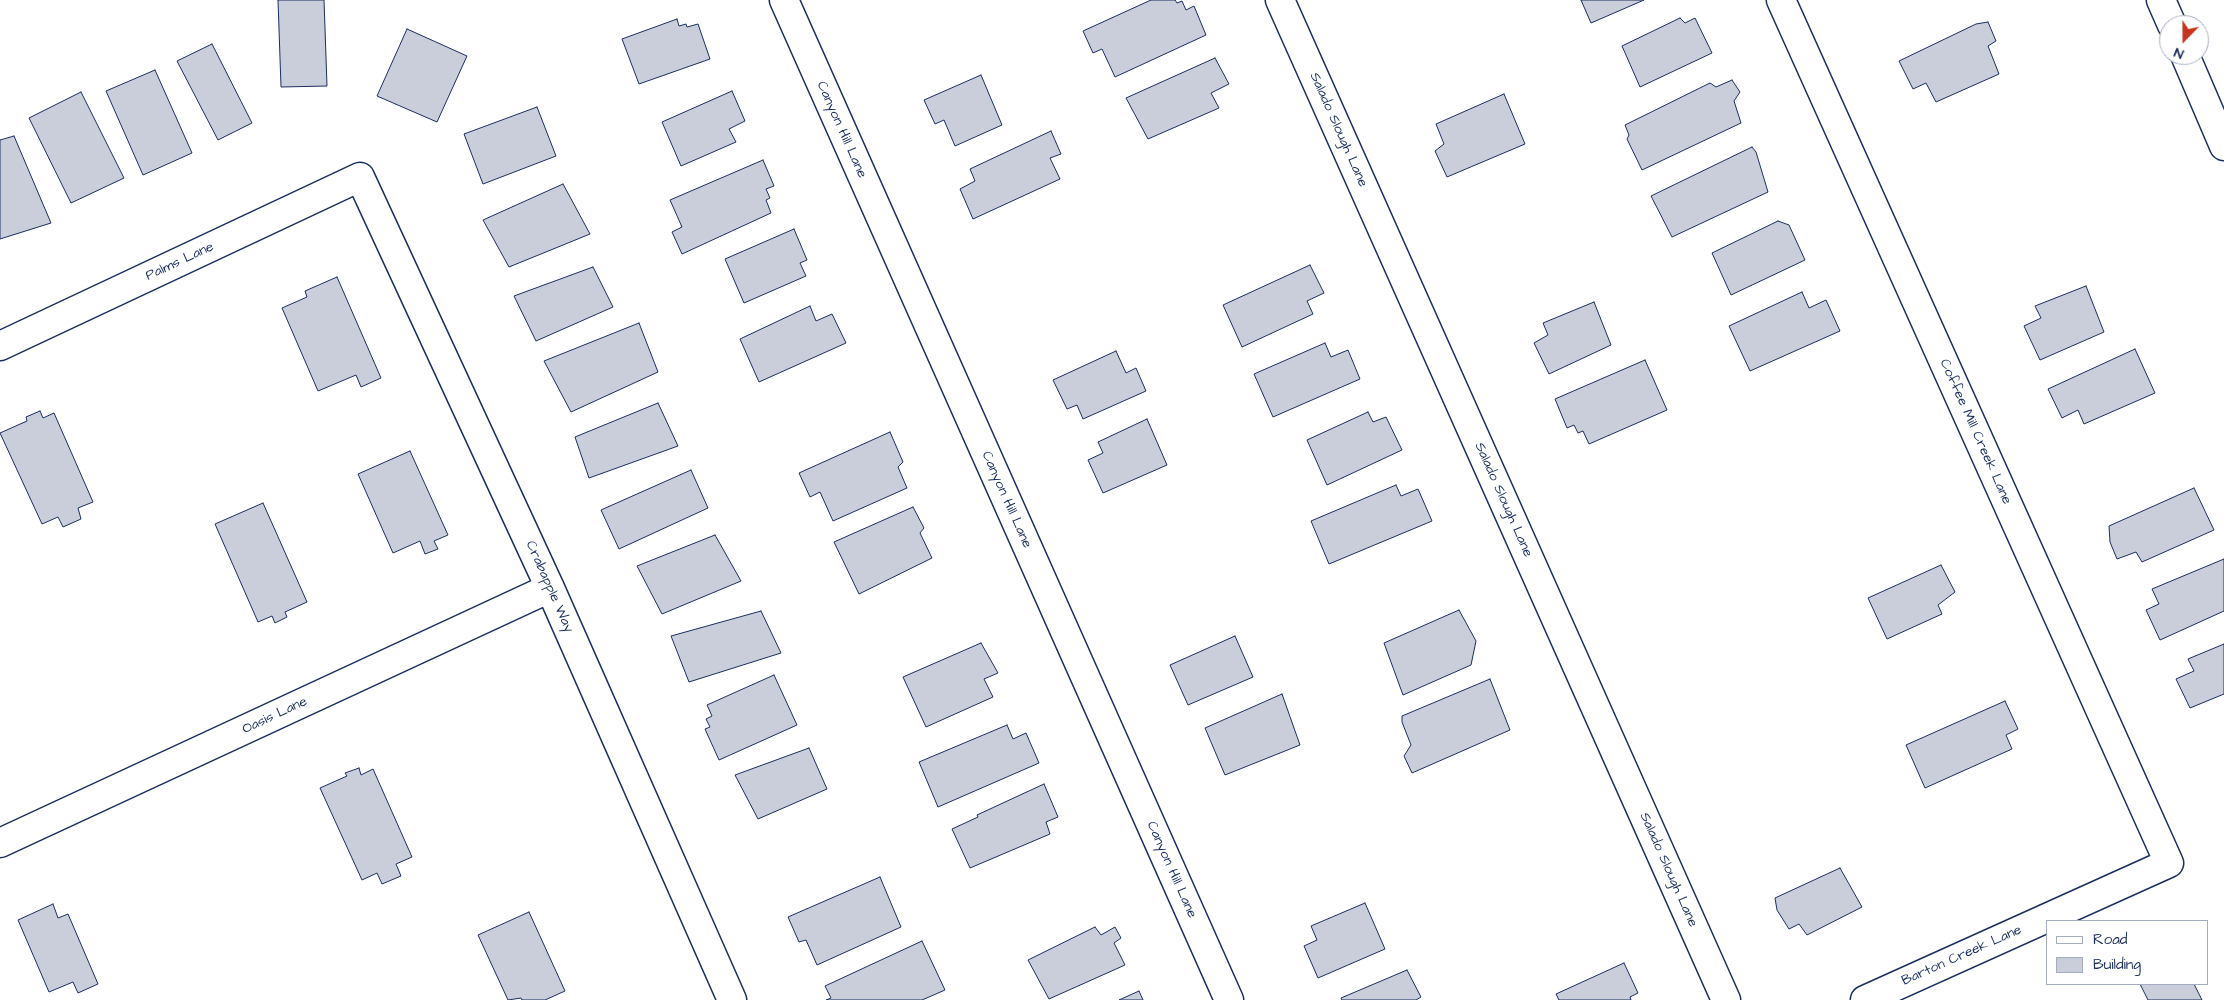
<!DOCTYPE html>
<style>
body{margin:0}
#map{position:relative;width:2224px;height:1000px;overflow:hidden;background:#fff;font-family:"Architects Daughter",sans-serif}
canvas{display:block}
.legend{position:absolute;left:2046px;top:920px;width:162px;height:65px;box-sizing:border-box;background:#fff;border:1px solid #a4acbf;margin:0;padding:6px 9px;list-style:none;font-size:15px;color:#1b2f5e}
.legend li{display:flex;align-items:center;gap:10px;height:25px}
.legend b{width:25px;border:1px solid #a4acbf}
.north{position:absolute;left:2159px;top:15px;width:50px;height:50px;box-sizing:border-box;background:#fff;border:1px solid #a4acbf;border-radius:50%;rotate:202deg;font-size:14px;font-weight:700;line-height:20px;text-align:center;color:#1b2f5e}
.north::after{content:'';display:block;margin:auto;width:18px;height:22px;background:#c8321e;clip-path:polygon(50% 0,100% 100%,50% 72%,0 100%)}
</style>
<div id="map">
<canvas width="2224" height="1000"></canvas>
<ul class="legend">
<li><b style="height:6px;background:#fff"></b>Road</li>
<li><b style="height:14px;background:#caceda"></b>Building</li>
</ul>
<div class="north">N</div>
</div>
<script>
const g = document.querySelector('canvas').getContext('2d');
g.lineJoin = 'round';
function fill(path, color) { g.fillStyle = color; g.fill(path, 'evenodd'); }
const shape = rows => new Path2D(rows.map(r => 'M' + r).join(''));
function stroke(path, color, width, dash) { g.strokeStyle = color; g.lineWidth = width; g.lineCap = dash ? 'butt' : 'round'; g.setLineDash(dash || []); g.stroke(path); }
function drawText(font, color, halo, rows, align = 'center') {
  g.font = font + ' "Architects Daughter",sans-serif'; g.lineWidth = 4; g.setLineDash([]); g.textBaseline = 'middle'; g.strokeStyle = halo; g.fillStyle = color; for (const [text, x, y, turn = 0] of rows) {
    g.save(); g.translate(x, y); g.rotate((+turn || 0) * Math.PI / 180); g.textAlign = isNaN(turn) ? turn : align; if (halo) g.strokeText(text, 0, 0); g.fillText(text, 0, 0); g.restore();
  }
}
const building = shape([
 [278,0,324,0,327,86,281,87,278,0],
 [1151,0,1175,0,1177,3,1182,1,1186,10,1194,6,1206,35,1115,77,1102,49,1093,53,1083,31,1151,0],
 [1581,0,1644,0,1591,23,1581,0],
 [1680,18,1685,23,1695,18,1712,53,1640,87,1622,46,1680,18],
 [677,19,679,26,686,24,687,27,698,24,710,59,639,84,622,39,677,19],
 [1988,22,1996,41,1988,46,1999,74,1936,102,1926,83,1913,89,1899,61,1976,24,1988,22],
 [407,29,467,56,437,122,377,96,407,29],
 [212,44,252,123,218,140,177,61,212,44],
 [1215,58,1229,84,1211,93,1219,108,1148,139,1126,98,1215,58],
 [155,70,192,153,143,175,106,91,155,70],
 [981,75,1002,125,955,146,944,120,935,124,924,100,981,75],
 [1732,80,1740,92,1734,101,1741,123,1642,170,1627,139,1629,135,1625,125,1710,83,1716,87,1732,80],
 [732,91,745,121,729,129,736,142,681,166,662,122,732,91],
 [81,92,124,178,71,203,29,118,81,92],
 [1504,94,1525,144,1447,177,1435,151,1444,144,1436,124,1504,94],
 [537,107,556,156,483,184,464,134,537,107],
 [1051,131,1061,154,1050,158,1060,179,973,219,960,189,975,181,970,169,1051,131],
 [14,136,51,223,0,239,0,140,14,136],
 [1752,147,1756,152,1768,192,1672,237,1651,196,1752,147],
 [763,160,774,186,766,189,770,198,766,200,771,213,682,254,672,232,682,227,670,200,763,160],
 [563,184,590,234,509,267,483,220,563,184],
 [1778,221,1789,225,1805,260,1731,295,1712,253,1778,221],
 [794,229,807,260,800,263,806,276,744,303,725,259,794,229],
 [1310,265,1324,293,1307,301,1313,314,1242,347,1223,305,1310,265],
 [593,267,613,307,536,341,514,296,593,267],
 [337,277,381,378,361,387,356,375,318,391,282,308,307,297,305,291,337,277],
 [2086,286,2104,332,2040,360,2024,326,2041,318,2035,306,2086,286],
 [1802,292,1809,308,1826,300,1840,331,1750,371,1729,326,1802,292],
 [1594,302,1611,345,1549,374,1534,343,1548,335,1543,323,1594,302],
 [810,306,816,321,832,314,846,343,759,382,740,339,810,306],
 [639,323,658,372,571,412,544,361,639,323],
 [1325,343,1331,357,1348,350,1360,379,1273,417,1254,374,1325,343],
 [2135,349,2155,393,2084,424,2078,410,2062,418,2048,389,2135,349],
 [1116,351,1126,373,1136,368,1146,391,1083,419,1077,405,1067,409,1053,380,1116,351],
 [1645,360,1667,410,1589,444,1583,431,1578,433,1574,425,1567,428,1555,399,1645,360],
 [658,403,678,446,589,478,575,437,658,403],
 [40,411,43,418,54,413,93,502,78,508,81,519,63,527,58,517,42,524,0,433,27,421,26,417,40,411],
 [1368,412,1373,422,1386,417,1402,450,1327,485,1307,440,1368,412],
 [1147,419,1167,465,1103,493,1088,460,1103,453,1098,442,1147,419],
 [890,432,903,462,898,467,907,488,833,521,820,492,810,497,799,473,890,432],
 [410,451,448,535,434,541,438,549,425,554,420,541,393,553,358,474,410,451],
 [691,470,708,508,619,549,601,510,691,470],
 [1396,485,1401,496,1418,489,1432,521,1329,564,1311,521,1396,485],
 [2194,488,2214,530,2142,562,2136,552,2117,559,2110,542,2109,526,2194,488],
 [263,503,307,602,285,612,287,617,275,623,272,616,258,622,215,524,263,503],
 [913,507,924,528,920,533,932,558,859,594,834,542,913,507],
 [715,535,741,581,662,614,637,566,715,535],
 [2224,559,2224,611,2160,640,2146,610,2159,604,2152,589,2224,559],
 [1941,565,1955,592,1938,605,1942,614,1887,639,1868,598,1941,565],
 [1459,610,1476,641,1471,665,1403,695,1384,643,1459,610],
 [761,611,781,653,689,682,671,636,761,611],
 [1235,636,1253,677,1188,705,1170,665,1235,636],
 [981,643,998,673,984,679,993,697,926,727,903,677,981,643],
 [2224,644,2224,694,2190,708,2176,679,2194,671,2188,659,2224,644],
 [774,675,797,725,719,760,705,729,710,727,706,719,712,716,707,705,774,675],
 [1490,679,1510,730,1412,773,1404,756,1411,745,1402,722,1402,716,1490,679],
 [1282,694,1300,745,1225,775,1205,728,1282,694],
 [2005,701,2018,729,2006,735,2012,749,1925,788,1906,745,2005,701],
 [1007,725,1013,739,1026,733,1039,763,938,807,919,762,1007,725],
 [809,748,827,789,758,819,735,775,809,748],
 [359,768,361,775,373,769,412,857,396,864,401,876,382,884,377,873,362,880,320,788,347,776,345,773,359,768],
 [1044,784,1058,817,1046,822,1050,834,970,868,952,829,978,817,977,815,1044,784],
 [1840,868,1862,907,1807,935,1799,924,1789,929,1777,910,1775,898,1840,868],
 [880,877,901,927,817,965,806,940,799,942,788,917,880,877],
 [1365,903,1385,949,1318,978,1304,946,1317,940,1311,926,1365,903],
 [53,904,58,918,68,914,98,984,78,993,73,982,49,992,18,920,53,904],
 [529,912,565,991,545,1000,522,1000,521,998,508,1000,478,935,529,912],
 [1095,927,1101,935,1115,927,1121,938,1114,943,1125,965,1049,999,1028,960,1095,927],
 [922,941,945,990,922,1000,826,1000,831,998,825,986,922,941],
 [1624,963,1638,993,1630,997,1631,1000,1559,1000,1556,994,1624,963],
 [1407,970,1421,997,1416,1000,1342,1000,1341,998,1407,970],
 [2140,984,2194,984,2202,1000,2148,1000,2140,984],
 [1139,991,1143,1000,1119,1000,1139,991]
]);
const minor = shape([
 [784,0,1229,1000],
 [1280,0,1726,1000],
 [1781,0,2169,863,1865,1000],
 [2161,0,2172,25],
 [2185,55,2224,146],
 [0,346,360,177,550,588,732,1000],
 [0,843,550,588]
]);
const streetNames = [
 ["Canyon Hill Lane",841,130,66],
 ["Salado Slough Lane",1338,130,66],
 ["Palms Lane",180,262,-25],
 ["Coffee Mill Creek Lane",1975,432,66],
 ["Canyon Hill Lane",1006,500,66],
 ["Salado Slough Lane",1503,500,66],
 ["Crabapple Way",549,587,66],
 ["Oasis Lane",275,716,-25],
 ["Canyon Hill Lane",1171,870,66],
 ["Salado Slough Lane",1668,870,66],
 ["Barton Creek Lane",1962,956,-24]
];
fill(building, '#caceda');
stroke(building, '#1b2f5e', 1);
stroke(minor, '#1b2f5e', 31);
stroke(minor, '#fff', 28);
drawText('14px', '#1b2f5e', '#fff', streetNames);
</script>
